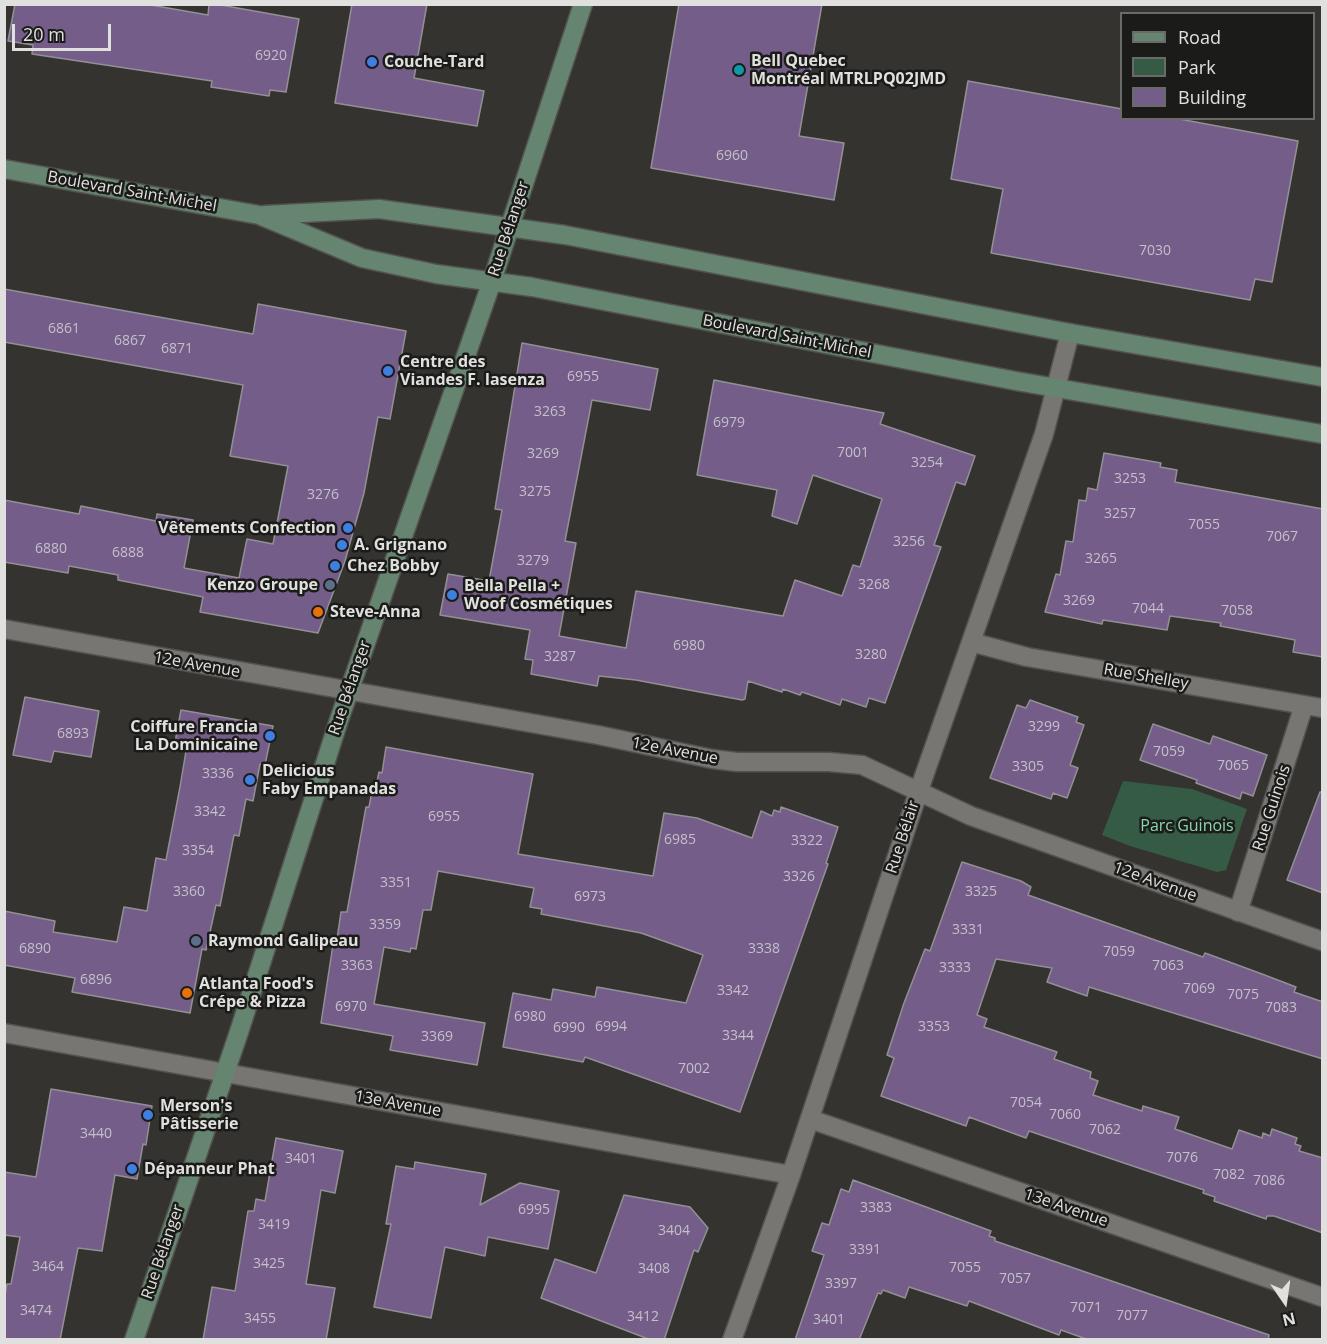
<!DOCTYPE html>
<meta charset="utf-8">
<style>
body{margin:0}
#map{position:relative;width:1327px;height:1344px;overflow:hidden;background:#34332f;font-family:"Open Sans",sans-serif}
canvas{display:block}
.frame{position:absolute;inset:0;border:6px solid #e0e0de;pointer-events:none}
.legend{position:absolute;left:1120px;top:12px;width:195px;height:108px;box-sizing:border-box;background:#1b1b19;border:2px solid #6a6a68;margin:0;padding:8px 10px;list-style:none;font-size:18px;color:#e0e0de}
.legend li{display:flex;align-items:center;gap:12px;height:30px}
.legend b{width:30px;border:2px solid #6a6a68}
.north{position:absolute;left:1255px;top:1272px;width:60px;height:60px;-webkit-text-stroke:4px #1b1b19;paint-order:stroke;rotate:167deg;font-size:16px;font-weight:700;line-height:24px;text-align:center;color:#e0e0de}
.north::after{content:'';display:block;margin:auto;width:21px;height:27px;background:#e0e0de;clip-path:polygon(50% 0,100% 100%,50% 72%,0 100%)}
.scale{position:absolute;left:12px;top:24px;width:99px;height:27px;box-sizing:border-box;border:3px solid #e0e0de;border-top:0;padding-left:8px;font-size:18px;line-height:21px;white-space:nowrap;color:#e0e0de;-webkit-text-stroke:4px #1b1b19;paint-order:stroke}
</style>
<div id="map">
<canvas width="1327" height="1344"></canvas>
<div class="frame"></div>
<ul class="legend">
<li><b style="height:8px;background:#668570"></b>Road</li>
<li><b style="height:16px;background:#355b45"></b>Park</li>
<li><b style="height:16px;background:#755d89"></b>Building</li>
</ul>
<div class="north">N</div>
<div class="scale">20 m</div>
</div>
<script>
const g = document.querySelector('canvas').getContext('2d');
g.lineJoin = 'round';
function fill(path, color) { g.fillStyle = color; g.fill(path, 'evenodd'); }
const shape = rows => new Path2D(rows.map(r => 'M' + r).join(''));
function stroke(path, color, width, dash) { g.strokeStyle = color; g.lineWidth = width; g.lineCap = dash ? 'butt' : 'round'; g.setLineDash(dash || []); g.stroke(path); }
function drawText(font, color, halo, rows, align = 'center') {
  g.font = font + ' "Open Sans",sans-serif'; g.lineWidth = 5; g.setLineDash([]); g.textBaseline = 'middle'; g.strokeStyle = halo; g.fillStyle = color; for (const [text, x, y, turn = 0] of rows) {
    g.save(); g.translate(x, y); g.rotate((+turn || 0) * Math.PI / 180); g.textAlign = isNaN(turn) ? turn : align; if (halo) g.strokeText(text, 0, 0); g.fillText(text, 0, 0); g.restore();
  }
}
const green = shape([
 [1123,781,1192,789,1247,809,1226,870,1217,872,1130,846,1102,835]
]);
const building = shape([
 [15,4,145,4,208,15,209,4,215,4,299,19,286,92,270,90,269,96,211,87,212,81,32,54,33,45,8,41,15,4],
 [352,4,427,4,414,78,484,91,477,126,335,103,352,4],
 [679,4,822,4,799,136,844,143,834,200,651,168,679,4],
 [968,81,1122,109,1122,118,1174,118,1298,141,1272,282,1255,279,1250,300,991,253,1003,189,951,179,968,81],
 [4,289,253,334,258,304,406,331,390,419,378,417,364,493,345,561,318,633,200,612,203,597,118,580,118,575,69,566,68,573,4,562,4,500,79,514,81,506,156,521,157,514,193,520,184,568,239,578,247,539,273,544,288,466,230,456,243,385,4,342,4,289],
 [522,343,658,369,650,410,592,400,565,541,576,543,559,636,626,648,636,591,783,616,795,580,842,596,853,565,860,567,882,499,813,475,797,524,772,516,777,490,697,475,714,380,884,413,880,424,975,456,965,485,956,482,934,545,941,547,885,703,869,698,866,707,842,699,840,705,802,692,800,695,783,689,782,692,748,681,745,699,742,700,636,680,599,676,597,686,531,674,533,660,525,659,530,630,440,615,448,574,489,581,502,510,495,509,522,343],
 [1104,453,1161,463,1160,467,1177,470,1175,482,1323,509,1323,657,1293,652,1295,640,1220,626,1221,623,1170,616,1167,630,1103,620,1102,624,1045,612,1056,574,1060,575,1066,541,1073,542,1079,500,1086,501,1088,488,1097,490,1104,453],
 [25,697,99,711,91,757,54,751,51,762,13,755,25,697],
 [1030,700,1078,717,1076,722,1084,725,1070,765,1078,768,1067,798,1053,793,1051,799,990,778,1017,705,1026,708,1030,700],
 [181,710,273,726,265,765,260,764,253,801,246,799,239,836,234,835,220,906,216,905,206,950,202,949,190,1013,72,992,75,978,4,965,4,911,55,921,53,932,117,942,124,907,147,911,156,858,166,860,180,787,186,751,174,748,181,710],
 [1153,724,1210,744,1213,736,1267,755,1253,796,1242,792,1240,799,1196,783,1197,780,1140,760,1153,724],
 [386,747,533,774,518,854,653,876,664,813,697,818,752,838,761,811,772,816,774,810,780,812,781,807,838,827,826,863,828,864,740,1112,585,1057,583,1062,503,1047,513,993,551,1000,553,989,595,997,597,987,686,1003,703,955,641,933,541,914,542,909,530,907,534,888,438,871,431,910,423,910,416,949,411,948,410,952,384,947,374,1004,485,1023,477,1065,390,1050,393,1036,321,1023,334,938,337,939,341,912,347,912,366,807,369,807,373,786,376,786,379,772,382,773,386,747],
 [1320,792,1323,792,1323,893,1287,880,1320,792],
 [962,862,1021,881,1031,887,1028,895,1203,957,1205,953,1262,974,1296,987,1294,992,1323,1002,1323,1059,1089,987,1087,996,1047,982,1052,968,996,959,977,1015,987,1019,984,1027,1057,1052,1054,1059,1091,1072,1090,1078,1098,1081,1093,1095,1142,1111,1143,1106,1179,1117,1175,1129,1232,1149,1239,1130,1262,1138,1263,1133,1270,1136,1272,1129,1297,1138,1295,1144,1301,1146,1299,1151,1323,1158,1323,1233,1274,1216,1267,1216,1266,1219,1214,1201,1215,1197,1203,1193,1204,1190,1029,1131,1026,1138,969,1117,966,1126,881,1096,894,1058,887,1055,904,1003,925,949,930,951,962,862],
 [51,1089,152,1106,146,1145,143,1144,137,1179,115,1175,102,1251,78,1248,60,1340,4,1340,4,1300,7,1284,11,1284,20,1237,4,1235,4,1172,36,1177,51,1089],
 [276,1138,343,1151,335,1193,321,1190,306,1284,335,1288,326,1340,203,1340,212,1287,235,1291,248,1211,254,1211,256,1199,265,1201,276,1138],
 [415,1162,486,1174,480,1205,520,1183,559,1191,548,1249,488,1237,485,1256,445,1247,431,1318,374,1307,391,1224,386,1224,396,1166,414,1169,415,1162],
 [853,1180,991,1231,989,1236,995,1238,995,1241,1269,1335,1268,1340,1089,1340,1061,1330,1059,1335,969,1301,967,1306,909,1287,905,1298,883,1290,881,1294,878,1293,859,1340,795,1340,824,1255,812,1251,822,1223,829,1225,841,1189,849,1192,853,1180],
 [624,1195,690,1207,708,1228,698,1252,694,1250,664,1340,651,1340,541,1298,555,1259,596,1273,624,1195]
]);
const street = shape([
 [4,629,598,735,712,759,737,762,829,762,862,765,971,816,1322,941],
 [971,642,1027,657,1322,708],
 [1238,912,1304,705],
 [4,1033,791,1175],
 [810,1119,1322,1297],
 [732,1340,791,1175,918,793,1044,434,1070,333]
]);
const secondary = shape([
 [4,169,259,215,362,258,436,274,532,287,1016,381,1322,434],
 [264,215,379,209,565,235,1070,333,1322,377],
 [134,1340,239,1032,339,720,492,281,583,4]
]);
const markers = [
 [372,62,6,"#3f7fe0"],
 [739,70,6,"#0f9aa8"],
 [388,371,6,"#3f7fe0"],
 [348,528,6,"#3f7fe0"],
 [342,545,6,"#3f7fe0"],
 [335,566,6,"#3f7fe0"],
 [330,585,6,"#5c6f8a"],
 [452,595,6,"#3f7fe0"],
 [318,612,6,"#e8710a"],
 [270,736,6,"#3f7fe0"],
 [250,780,6,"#3f7fe0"],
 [196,941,6,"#5c6f8a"],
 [187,993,6,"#e8710a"],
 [148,1115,6,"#3f7fe0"],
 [132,1169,6,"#3f7fe0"]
];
const numberNames = [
 ["6920",271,56],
 ["6960",732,156],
 ["7030",1155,251],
 ["6861",64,329],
 ["6867",130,341],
 ["6871",177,349],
 ["6955",583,377],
 ["3263",550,412],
 ["6979",729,423],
 ["7001",853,453],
 ["3269",543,454],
 ["3254",927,463],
 ["3253",1130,479],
 ["3275",535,492],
 ["3276",323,495],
 ["3257",1120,514],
 ["7055",1204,525],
 ["7067",1282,537],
 ["3256",909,542],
 ["6880",51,549],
 ["6888",128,553],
 ["3265",1101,559],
 ["3279",533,561],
 ["3268",874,585],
 ["3269",1079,601],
 ["7044",1148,609],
 ["7058",1237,611],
 ["6980",689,646],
 ["3280",871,655],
 ["3287",560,657],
 ["3299",1044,727],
 ["6893",73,734],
 ["7059",1169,752],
 ["7065",1233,766],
 ["3305",1028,767],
 ["3336",218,774],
 ["3342",210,812],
 ["6955",444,817],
 ["6985",680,840],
 ["3322",807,841],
 ["3354",198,851],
 ["3326",799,877],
 ["3351",396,883],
 ["3360",189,892],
 ["3325",981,892],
 ["6973",590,897],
 ["3359",385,925],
 ["3331",968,930],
 ["6890",35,949],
 ["3338",764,949],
 ["7059",1119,952],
 ["3363",357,966],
 ["7063",1168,966],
 ["3333",955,968],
 ["6896",96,980],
 ["7069",1199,989],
 ["3342",733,991],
 ["7075",1243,995],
 ["6970",351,1007],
 ["7083",1281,1008],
 ["6980",530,1017],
 ["6994",611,1027],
 ["3353",934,1027],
 ["6990",569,1028],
 ["3344",738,1036],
 ["3369",437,1037],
 ["7002",694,1069],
 ["7054",1026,1103],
 ["7060",1065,1115],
 ["7062",1105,1130],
 ["3440",96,1134],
 ["7076",1182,1158],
 ["3401",301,1159],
 ["7082",1229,1175],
 ["7086",1269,1181],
 ["3383",876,1208],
 ["6995",534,1210],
 ["3419",274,1225],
 ["3404",674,1231],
 ["3391",865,1250],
 ["3425",269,1264],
 ["3464",48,1267],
 ["7055",965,1268],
 ["3408",654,1269],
 ["7057",1015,1279],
 ["3397",841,1284],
 ["7071",1086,1308],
 ["3474",36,1311],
 ["7077",1132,1316],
 ["3412",643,1317],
 ["3455",260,1319],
 ["3401",829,1320]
];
const poiNames = [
 ["Bell Quebec",751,61],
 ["Montréal MTRLPQ02JMD",751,79],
 ["Couche-Tard",384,62],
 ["Centre des",400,362],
 ["Viandes F. Iasenza",400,380],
 ["Vêtements Confection",336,528,"right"],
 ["A. Grignano",354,545],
 ["Chez Bobby",347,566],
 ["Kenzo Groupe",318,585,"right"],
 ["Bella Pella +",464,586],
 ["Woof Cosmétiques",464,604],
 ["Steve-Anna",330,612],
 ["Coiffure Francia",258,727,"right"],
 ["La Dominicaine",258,745,"right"],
 ["Delicious",262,771],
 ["Faby Empanadas",262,789],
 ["Raymond Galipeau",208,941],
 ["Atlanta Food's",199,984],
 ["Crépe & Pizza",199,1002],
 ["Merson's",160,1106],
 ["Pâtisserie",160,1124],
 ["Dépanneur Phat",144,1169]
];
const streetNames = [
 ["Boulevard Saint-Michel",132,192,10],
 ["Rue Bélanger",509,229,-72],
 ["Boulevard Saint-Michel",787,337,11],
 ["12e Avenue",197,665,10],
 ["Rue Shelley",1146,677,10],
 ["Rue Bélanger",350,688,-71],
 ["12e Avenue",675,751,11],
 ["Rue Guinois",1272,808,-72],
 ["Rue Bélair",903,837,-72],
 ["12e Avenue",1155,882,20],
 ["13e Avenue",398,1104,10],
 ["13e Avenue",1066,1208,19],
 ["Rue Bélanger",163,1252,-71]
];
const parkNames = [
 ["Parc Guinois",1187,826]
];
fill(green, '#355b45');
fill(building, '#755d89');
stroke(building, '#929094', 1.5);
stroke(street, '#53524f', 21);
stroke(secondary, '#53524f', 21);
stroke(street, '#777672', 18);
stroke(secondary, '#668570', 18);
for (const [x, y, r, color] of markers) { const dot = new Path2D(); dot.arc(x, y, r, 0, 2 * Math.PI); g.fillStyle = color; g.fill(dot); stroke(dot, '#1b1b19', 2); }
drawText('14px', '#c5bfc9', null, numberNames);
drawText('bold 16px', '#e0e0de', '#1b1b19', poiNames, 'left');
drawText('16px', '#e0e0de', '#1b1b19', streetNames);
drawText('16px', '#8ad8a9', '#1b1b19', parkNames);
</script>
